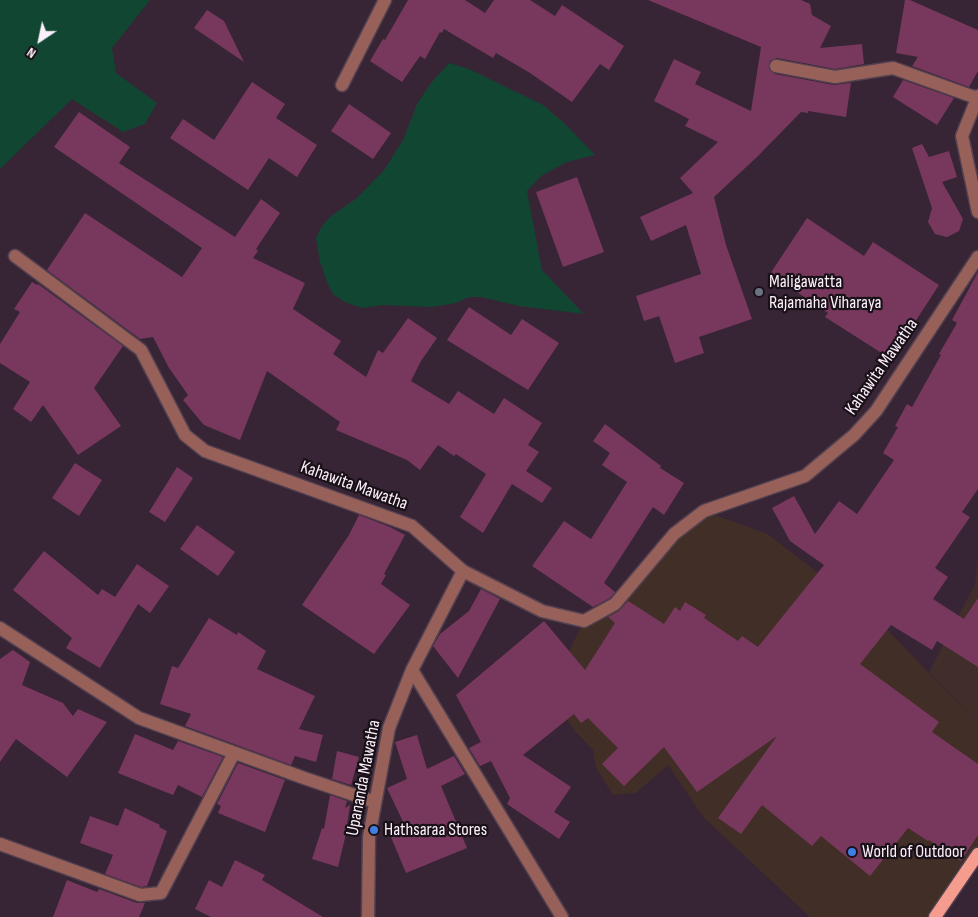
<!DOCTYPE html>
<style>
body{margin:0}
#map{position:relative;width:978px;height:917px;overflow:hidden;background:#372435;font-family:"Sofia Sans Condensed",sans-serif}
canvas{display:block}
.north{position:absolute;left:15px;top:15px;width:50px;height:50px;-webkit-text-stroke:4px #191118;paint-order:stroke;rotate:214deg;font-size:14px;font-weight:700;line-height:20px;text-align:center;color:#fdf0fc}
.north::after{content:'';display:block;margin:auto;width:18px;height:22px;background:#fdf0fc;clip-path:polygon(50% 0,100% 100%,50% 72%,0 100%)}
</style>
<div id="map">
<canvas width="978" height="917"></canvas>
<div class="north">N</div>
</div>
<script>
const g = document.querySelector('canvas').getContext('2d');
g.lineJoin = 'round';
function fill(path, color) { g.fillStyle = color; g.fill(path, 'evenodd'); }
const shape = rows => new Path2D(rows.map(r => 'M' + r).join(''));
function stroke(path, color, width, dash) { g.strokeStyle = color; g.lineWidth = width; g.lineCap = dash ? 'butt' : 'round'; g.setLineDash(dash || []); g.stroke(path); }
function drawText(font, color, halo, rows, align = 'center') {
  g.font = font + ' "Sofia Sans Condensed",sans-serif'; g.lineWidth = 4.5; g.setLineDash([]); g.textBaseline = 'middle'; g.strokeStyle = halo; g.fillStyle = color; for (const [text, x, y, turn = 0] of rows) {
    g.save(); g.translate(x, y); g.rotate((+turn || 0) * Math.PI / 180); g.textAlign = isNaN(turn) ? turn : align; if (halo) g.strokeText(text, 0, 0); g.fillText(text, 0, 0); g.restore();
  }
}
const commercial = shape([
 [978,556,978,724,929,672,975,584]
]);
const industrial = shape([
 [704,511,768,534,877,619,978,724,978,854,935,917,810,917,704,818,668,765,636,793,613,795,596,768,593,750,575,731,559,708,562,665,584,621,615,604]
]);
const green = shape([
 [0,0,150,0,112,48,116,73,157,103,145,124,123,132,72,99,0,169],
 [449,63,469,69,543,105,564,123,595,155,567,162,541,176,527,191,542,270,584,314,519,306,481,297,469,297,456,303,432,307,383,305,362,308,345,302,334,295,328,285,320,262,316,238,322,226,331,216,357,198,385,169,404,138,417,104,431,83]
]);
const building = shape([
 [408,0,465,0,485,13,494,0,530,0,555,16,562,5,624,46,609,70,600,64,572,102,530,73,496,53,493,58,444,29,442,33,440,32,425,59,420,56,402,82,370,61,383,39,385,40],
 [648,0,801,0,810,4,812,15,831,26,820,48,862,44,864,64,835,69,777,58,770,61,769,69,775,74,834,85,851,83,846,117,808,111,808,113,801,112,757,157,714,197,726,245,752,319,699,337,704,353,675,363,659,316,644,321,636,296,701,274,686,225,651,241,640,217,693,193,680,178,718,142,685,126,689,119,654,101,674,59,701,72,695,84,751,111,761,47],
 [905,0,910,0,978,30,978,71,969,87,912,66,918,57,896,53],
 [207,10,224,21,244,62,194,28],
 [903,80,954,98,937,125,893,97],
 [252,82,285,104,276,118,317,145,297,177,269,158,248,190,170,138,183,119,214,140],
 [349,104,391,133,373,159,331,131],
 [79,112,130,147,119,163,235,237,261,199,280,213,256,249,258,251,253,258,305,283,293,309,341,341,333,354,366,377,378,350,383,353,408,318,437,338,421,361,411,381,449,404,458,391,494,414,504,398,542,423,528,445,539,452,526,471,552,488,542,503,512,484,483,533,460,517,486,474,456,454,454,456,438,445,420,470,407,460,336,430,340,422,267,371,240,440,204,425,183,400,188,395,169,368,153,337,140,339,47,270,85,213,182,277,202,248,54,147],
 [922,144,929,157,949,151,957,177,942,182,963,219,959,231,947,237,935,234,928,222,932,208,912,148],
 [577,177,604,252,563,267,536,192],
 [807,218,864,256,873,242,939,285,891,359,825,317,828,313,770,274],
 [978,272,978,489,962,512,970,517,935,568,948,577,933,599,964,619,978,598,978,667,937,641,932,650,891,625,860,664,939,722,932,732,978,764,978,835,961,861,929,840,928,841,908,828,870,876,821,836,812,846,762,805,741,834,718,818,777,736,697,792,664,747,624,786,602,764,618,748,588,718,581,723,574,714,523,755,571,787,554,812,570,822,559,839,507,804,510,798,491,761,480,766,469,748,481,742,456,695,544,621,585,670,615,623,608,617,619,611,628,601,664,624,675,607,680,611,685,602,706,615,704,618,738,641,742,636,758,647,824,565,790,541,772,508,794,496,815,534,839,501,857,514,894,460,883,453,898,427,895,426,907,404,912,407,941,355,939,354,957,323,952,320],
 [32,282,37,285,38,284,123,346,94,388,121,426,78,455,43,405,31,422,13,409,30,382,0,363,0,344,20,312,14,309],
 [469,307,511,335,522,319,559,343,528,390,447,340],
 [605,424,661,466,660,468,684,483,664,515,653,507,604,583,615,592,610,598,593,607,532,566,564,521,591,539,627,482,602,465,610,453,593,441],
 [75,463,102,480,79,516,52,498],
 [177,467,193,478,165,522,149,512],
 [359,515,390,527,405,535,384,574,386,575,381,584,410,605,374,654,302,605,349,535],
 [197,525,235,552,218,576,180,549],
 [44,551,98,595,102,589,115,597,137,564,169,586,150,613,138,604,100,668,66,648,72,638,13,590],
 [481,589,500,599,458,678,433,646,440,634,469,611],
 [209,618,237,635,238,632,266,651,257,669,315,696,299,729,323,735,316,762,295,756,291,765,185,726,191,714,160,704,172,666,178,668],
 [13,650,30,662,22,685,63,703,73,716,78,709,107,722,67,777,16,739,0,762,0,659],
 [135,734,173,750,178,741,223,757,202,797,178,785,173,795,118,773],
 [417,735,427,769,454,756,465,774,441,786,467,848,406,873,388,830,404,824,387,788,407,779,395,742],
 [337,751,359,757,351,785,332,779],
 [238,763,285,780,265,832,218,813,221,806,217,804],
 [330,795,347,801,345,808,350,805,345,838,338,867,312,859,322,828,324,829],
 [125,808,160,825,159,827,167,831,147,886,141,887,105,874,113,855,80,843,90,816,118,826],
 [235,860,265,875,262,880,323,917,211,917,195,909,209,880,222,887],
 [67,880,97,892,99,889,137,903,145,903,139,917,53,917]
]);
const minor = shape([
 [776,66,835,77,893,68,977,98],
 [342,85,385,0],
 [15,256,141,350,185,435,205,451,412,526,463,571,542,611,584,621,615,604,674,534,704,511,805,476,854,435,876,411,978,257],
 [0,628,139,718,304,778,375,802],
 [412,670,562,917],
 [0,844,140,895,161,893,234,753],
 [368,917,369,837,389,728,412,670,463,571]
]);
const tertiary = shape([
 [978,96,962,136,978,212]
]);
const primary = shape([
 [935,917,978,854]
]);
const markers = [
 [759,292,5,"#6b7280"],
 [374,830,5,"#3f7fe0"],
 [852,852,5,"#3f7fe0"]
];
const poiNames = [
 ["Maligawatta",769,282],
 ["Rajamaha Viharaya",769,303],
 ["Hathsaraa Stores",384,830],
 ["World of Outdoor",862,852]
];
const streetNames = [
 ["Kahawita Mawatha",882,367,-55],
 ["Kahawita Mawatha",354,486,20],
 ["Upananda Mawatha",364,778,-79]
];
fill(commercial, '#412d2a');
fill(industrial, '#412e27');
fill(green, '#114732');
fill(building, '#78385d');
stroke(minor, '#534151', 15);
stroke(tertiary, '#534151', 15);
stroke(primary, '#534151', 15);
stroke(minor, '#976159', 12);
stroke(tertiary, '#976159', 12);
stroke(primary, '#f59c8f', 12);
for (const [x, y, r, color] of markers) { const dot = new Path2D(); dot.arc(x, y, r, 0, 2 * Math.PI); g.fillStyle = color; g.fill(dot); stroke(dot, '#191118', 2); }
drawText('18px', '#fdf0fc', '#191118', poiNames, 'left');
drawText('18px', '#fdf0fc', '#191118', streetNames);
</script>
